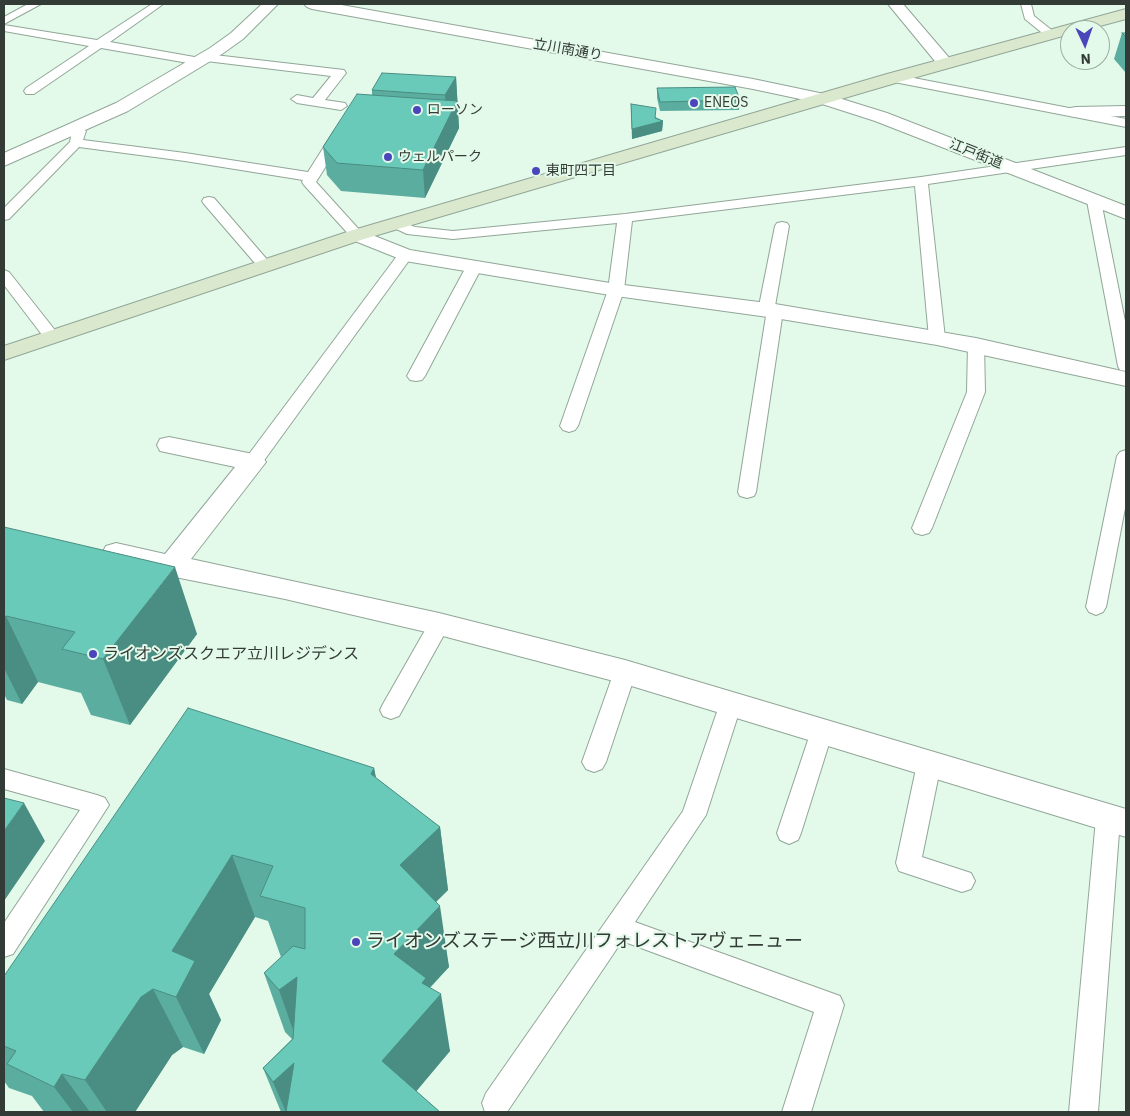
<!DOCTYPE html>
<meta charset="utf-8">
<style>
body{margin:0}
#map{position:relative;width:1130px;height:1116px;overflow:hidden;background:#e3f9ea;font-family:"IBM Plex Sans",sans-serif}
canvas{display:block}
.frame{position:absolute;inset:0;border:5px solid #333b36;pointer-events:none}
.north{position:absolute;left:1060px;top:20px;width:50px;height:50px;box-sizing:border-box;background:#e3f9ea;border:1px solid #9dada2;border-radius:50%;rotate:177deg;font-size:14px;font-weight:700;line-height:20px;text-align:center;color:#333b36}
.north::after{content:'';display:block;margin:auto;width:18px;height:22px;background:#4a45bb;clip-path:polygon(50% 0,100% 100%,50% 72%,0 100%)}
</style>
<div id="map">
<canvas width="1130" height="1116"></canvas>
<div class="frame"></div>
<div class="north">N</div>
</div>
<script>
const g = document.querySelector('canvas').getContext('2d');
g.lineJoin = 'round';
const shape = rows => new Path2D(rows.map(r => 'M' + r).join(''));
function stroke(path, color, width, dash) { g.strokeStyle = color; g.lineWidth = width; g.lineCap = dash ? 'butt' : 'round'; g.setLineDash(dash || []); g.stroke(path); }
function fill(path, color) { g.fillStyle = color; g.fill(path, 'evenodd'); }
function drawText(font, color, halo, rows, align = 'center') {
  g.font = font + ' "IBM Plex Sans","Noto Sans JP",sans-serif'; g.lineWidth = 4; g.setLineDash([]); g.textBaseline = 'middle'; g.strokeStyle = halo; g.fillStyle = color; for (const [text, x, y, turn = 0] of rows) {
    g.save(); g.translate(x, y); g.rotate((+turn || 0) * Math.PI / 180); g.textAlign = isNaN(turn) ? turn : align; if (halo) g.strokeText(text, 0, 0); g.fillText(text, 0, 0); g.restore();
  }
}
const service = shape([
 [28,4,41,4,4,24,4,17,28,4],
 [152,4,162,5,110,42,200,58,206,54,344,70,346,73,325,100,345,103,347,106,341,110,297,103,291,99,297,95,313,98,331,76,206,61,200,65,101,48,34,94,26,94,24,91,26,88,89,46,4,31,4,25,97,40,152,4],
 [1021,4,1031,4,1034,16,1054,32,1056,34,1054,36,1046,36,1025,19,1021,4],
 [893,74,1126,119,1126,127,889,81,887,78,889,75,893,74],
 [79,127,86,131,83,140,185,153,308,172,334,131,344,131,346,134,316,182,364,235,362,238,357,239,352,238,304,185,302,182,303,180,185,161,79,147,9,219,4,220,4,208,70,142,72,131,79,127],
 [1126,147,1126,155,928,184,945,338,943,341,937,343,931,341,929,338,915,186,632,221,624,290,578,426,575,430,569,432,563,430,560,426,608,290,617,223,453,239,407,234,390,226,388,223,390,220,395,219,415,227,453,231,625,214,921,177,1126,147],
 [209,197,214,198,270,263,273,266,270,269,260,269,204,204,202,201,204,198,209,197],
 [1094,197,1099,198,1101,201,1126,326,1126,371,1120,370,1118,366,1087,201,1089,198,1094,197],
 [782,222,787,223,789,226,775,306,781,308,783,311,756,492,754,496,747,498,740,496,738,492,766,316,760,314,758,311,775,226,777,223,782,222],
 [405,250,410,252,413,255,260,466,253,468,246,466,244,462,246,458,400,252,405,250],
 [474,262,479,264,482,267,425,376,422,380,416,381,410,380,407,376,466,267,469,264,474,262],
 [4,270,9,272,58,334,60,337,58,340,46,340,4,285,4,270],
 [976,340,982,341,984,345,985,392,932,528,929,533,922,535,915,533,912,528,967,392,968,345,970,341,976,340],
 [1126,450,1126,503,1106,607,1103,612,1096,615,1089,612,1086,607,1117,456,1120,452,1126,450],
 [439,616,446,618,450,624,399,716,391,719,383,716,380,710,383,704,432,618,439,616],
 [625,664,633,666,636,672,606,762,602,769,594,772,586,769,582,762,614,672,617,666,625,664],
 [731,694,739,697,742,703,706,815,635,922,840,996,844,1005,811,1112,782,1112,814,1012,622,941,507,1112,485,1112,482,1103,486,1093,683,811,720,703,723,697,731,694],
 [822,722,830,724,833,731,801,833,798,840,789,844,780,840,777,833,811,731,814,724,822,722],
 [929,754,937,757,941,764,922,857,971,873,975,881,971,889,962,892,899,871,896,863,917,764,921,757,929,754],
 [4,769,97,795,105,798,109,805,13,954,4,957,4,923,80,810,4,789,4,769],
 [1108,809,1117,812,1120,819,1098,1112,1069,1112,1096,819,1099,812,1108,809]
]);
const minor = shape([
 [262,4,278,4,243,39,222,54,128,111,4,166,4,153,116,103,210,48,231,33,262,4],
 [888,4,903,4,951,60,953,63,951,66,939,66,888,4],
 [1126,106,1126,116,1076,117,1070,116,1067,112,1070,108,1076,107,1126,106],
 [169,437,253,454,262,456,266,462,191,559,439,613,625,660,1126,809,1126,837,625,684,439,635,285,599,170,576,106,560,102,553,106,546,116,543,165,554,235,467,160,451,157,445,160,439,169,437]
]);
const tertiary = shape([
 [304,4,336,4,753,79,829,95,887,113,1126,206,1126,219,875,121,819,103,753,89,312,9,307,7,304,4],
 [357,229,410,250,616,284,775,304,976,338,1126,372,1126,386,937,345,775,318,616,296,405,261,350,239,347,235,350,231,357,229]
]);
const secondary = shape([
 [1126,9,1126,19,1085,30,1070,30,1070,34,899,82,364,239,4,360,4,346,350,231,887,74,1126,9]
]);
const wall = shape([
 [1122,33,1126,33,1126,73,1114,59],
 [456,77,459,128,425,198,341,191,327,175,323,147,372,95,372,90],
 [657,88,740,100,739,110,660,111,657,98],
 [631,104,663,121,662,131,632,139,631,114],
 [4,527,197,634,130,725,91,715,81,693,38,682,22,704,7,700,4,694],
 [374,768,376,778,440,827,448,890,436,902,449,967,430,988,450,1051,416,1091,440,1112,281,1112,263,1068,292,1039,285,1032,264,973,281,957,268,921,255,917,209,994,221,1020,204,1054,183,1047,172,1055,135,1112,44,1112,32,1096,9,1088,4,1081,4,976]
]);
const shadedWall = shape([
 [456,77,459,128,425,198,423,170,447,121,445,95],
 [663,121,662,131,632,139,632,129],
 [175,567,197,634,130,725,103,659],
 [6,616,38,682,22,704,4,668,4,618],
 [374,768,386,832,371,774],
 [24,803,45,841,4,901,4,831],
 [440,827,448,890,411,926,400,865],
 [232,855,255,917,209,994,221,1020,204,1054,176,997,172,951],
 [440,906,449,967,428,989,441,994,450,1051,399,1112,382,1061,394,954],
 [297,977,299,1047,279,990],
 [153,989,183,1047,172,1055,135,1112,107,1112,85,1080,141,997],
 [294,1063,286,1112,273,1082],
 [62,1074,90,1112,73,1112,54,1087]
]);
const building = shape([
 [1122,33,1126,33,1126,37,1122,33],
 [382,73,456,77,445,95,372,90,382,73],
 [735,87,740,100,660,102,657,88,735,87],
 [357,94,457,101,423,170,337,163,323,147,357,94],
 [631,104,656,108,655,118,663,121,632,129,631,104],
 [4,527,175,567,103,659,62,649,75,632,6,616,4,618,4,527],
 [188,708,374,768,371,774,440,827,400,865,440,906,394,954,426,978,422,983,441,994,382,1061,440,1112,286,1112,294,1063,273,1082,263,1068,293,1039,297,977,279,990,264,973,293,946,305,949,305,908,260,896,273,866,232,855,172,951,195,961,176,997,153,989,141,997,85,1080,62,1074,54,1087,7,1064,16,1051,4,1046,4,976,188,708],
 [4,798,24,803,4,831,4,798]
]);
const markers = [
 [694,103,5,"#4a45bb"],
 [417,110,5,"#4a45bb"],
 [388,157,5,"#4a45bb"],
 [536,171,5,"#4a45bb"],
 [93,654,5,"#4a45bb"],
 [356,942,5,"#4a45bb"]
];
const farStreetnames = [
 ["立川南通り",568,50,10],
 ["江戸街道",976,154,22]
];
const farPoinames = [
 ["ENEOS",704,103],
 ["ローソン",427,110],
 ["ウェルパーク",398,157],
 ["東町四丁目",546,171]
];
const poiNames = [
 ["ライオンズスクエア立川レジデンス",103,654]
];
const nearPoinames = [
 ["ライオンズステージ西立川フォレストアヴェニュー",366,942]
];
stroke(service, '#92a698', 2);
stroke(minor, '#92a698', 2);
stroke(tertiary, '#92a698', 2);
stroke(secondary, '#92a698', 2);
fill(service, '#fff');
fill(minor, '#fff');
fill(tertiary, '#fff');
fill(secondary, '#dae9cd');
fill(wall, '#5bae9f');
fill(shadedWall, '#4a8d82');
fill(building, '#6acab9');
stroke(building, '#4a8d82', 1);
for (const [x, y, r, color] of markers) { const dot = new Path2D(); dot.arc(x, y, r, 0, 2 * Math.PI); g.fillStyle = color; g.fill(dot); stroke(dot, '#e3f9ea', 2); }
drawText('14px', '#333b36', '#e3f9ea', farStreetnames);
drawText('14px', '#333b36', '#e3f9ea', farPoinames, 'left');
drawText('16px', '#333b36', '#e3f9ea', poiNames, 'left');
drawText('19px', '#333b36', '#e3f9ea', nearPoinames, 'left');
</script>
